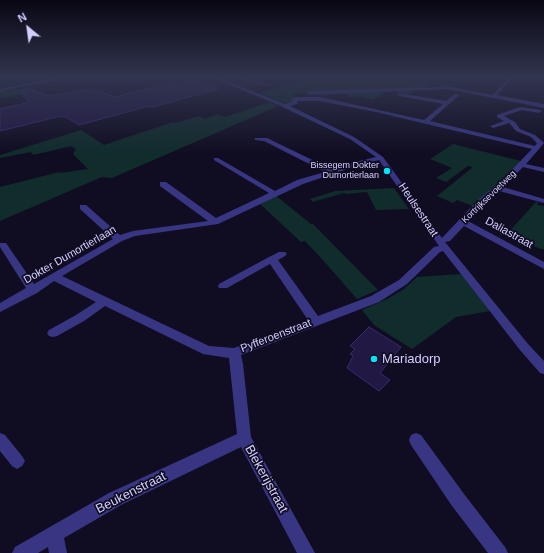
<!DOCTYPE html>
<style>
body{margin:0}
#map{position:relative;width:544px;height:553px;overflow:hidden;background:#100d22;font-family:Helvetica,sans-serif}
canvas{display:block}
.north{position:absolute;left:8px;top:8px;width:40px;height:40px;-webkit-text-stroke:3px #100d22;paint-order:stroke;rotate:331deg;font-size:11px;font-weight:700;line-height:16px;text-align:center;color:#d3ceff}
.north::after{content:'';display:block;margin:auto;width:14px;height:18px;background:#d3ceff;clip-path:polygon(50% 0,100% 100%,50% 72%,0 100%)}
</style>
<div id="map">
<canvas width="544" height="553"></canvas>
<div class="north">N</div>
</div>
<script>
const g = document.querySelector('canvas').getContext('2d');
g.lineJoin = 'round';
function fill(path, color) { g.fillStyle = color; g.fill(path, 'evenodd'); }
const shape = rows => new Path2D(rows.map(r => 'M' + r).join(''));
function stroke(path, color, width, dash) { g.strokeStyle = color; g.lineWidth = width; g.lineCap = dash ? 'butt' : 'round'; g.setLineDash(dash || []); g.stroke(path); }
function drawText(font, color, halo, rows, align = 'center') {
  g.font = font + ' Helvetica,sans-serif'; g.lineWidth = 3.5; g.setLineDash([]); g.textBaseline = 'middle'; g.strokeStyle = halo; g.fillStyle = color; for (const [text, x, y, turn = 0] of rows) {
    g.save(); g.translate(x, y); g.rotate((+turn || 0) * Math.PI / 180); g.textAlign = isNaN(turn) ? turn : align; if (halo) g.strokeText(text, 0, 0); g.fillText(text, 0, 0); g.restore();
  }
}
const green = shape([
 [310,78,436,78,427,84,429,85,422,88,297,93,293,95,293,102,288,104,259,93],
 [14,88,28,95,23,96,22,94,0,99,0,91],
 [416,90,409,95,393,91,386,92,373,100,360,97,350,97,346,93],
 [270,102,278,106,112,178,102,177,0,221,0,187,59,172,60,173,88,169,73,154,76,149,71,146,33,155,31,152,0,158,0,155,81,130,104,145,173,122,176,123,198,116,205,119,218,114,225,117],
 [453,144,521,161,503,180,473,206,457,200,453,203,437,196,473,167,468,166,446,182,436,178,452,168,430,159],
 [394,188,409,209,376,210,367,192,346,194,344,193,313,202,310,199,335,191],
 [275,195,311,224,313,224,378,290,357,299,322,259,305,241,301,242,259,203],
 [536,202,538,202,537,205,544,206,544,249,541,249,506,235],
 [461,274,490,311,456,317,412,349,374,325,362,310,389,298,404,289,417,277]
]);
const building = shape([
 [193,80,218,89,153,107,149,106,79,125,66,117,61,116,0,131,0,109,30,102,23,96,28,95,20,90,30,88,38,93,42,93,47,96,91,89,115,97,171,82,178,85,193,80],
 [369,327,401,347,380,373,390,380,379,391,347,368,353,356,350,354,355,349,350,346,369,327]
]);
const minor = shape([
 [56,78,65,78,0,91,0,89,56,78],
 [213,78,219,78,285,104,292,102,292,99,295,97,320,97,424,120,443,104,400,96,397,94,398,93,446,101,456,93,459,95,458,96,430,121,535,146,537,143,531,137,516,131,509,123,493,128,490,126,504,121,497,117,497,115,520,107,541,110,542,111,539,113,522,110,504,116,515,122,520,129,535,135,543,142,544,143,539,149,526,164,544,168,544,172,523,167,503,187,544,199,544,203,499,191,481,207,468,221,544,262,544,269,464,226,450,241,445,242,528,344,544,361,544,374,540,373,520,350,443,251,440,252,407,284,379,302,241,355,243,364,251,437,315,553,297,553,241,447,121,505,64,538,67,553,49,553,48,547,38,553,12,553,15,547,109,493,237,434,229,358,203,354,105,306,84,321,57,336,53,337,49,336,47,333,49,330,76,315,96,302,54,281,37,293,0,312,0,303,26,288,0,247,0,243,6,243,34,284,113,239,80,209,80,205,86,205,120,235,133,231,208,221,160,186,160,182,166,182,216,218,269,193,214,160,214,158,218,158,275,191,297,180,325,172,264,141,255,140,255,138,267,138,331,169,359,161,376,157,350,139,274,103,213,78],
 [298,101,320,101,376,112,532,149,504,178,475,203,442,238,383,157,354,137,290,106,297,104,298,101],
 [379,160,439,246,434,247,399,280,371,296,318,316,278,260,285,256,287,254,285,252,279,252,269,257,219,284,218,286,219,288,227,288,270,264,308,320,234,348,209,346,62,276,122,241,135,236,218,224,303,184,363,164,379,160],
 [239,78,246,78,268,85,266,86,239,78],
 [508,78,512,78,497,95,544,104,544,108,448,89,309,95,306,93,309,91,438,87,440,85,493,95,508,78],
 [0,433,5,435,22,456,25,461,22,466,17,469,12,466,0,451,0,433],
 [416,433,421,435,464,494,505,547,508,553,488,553,452,506,411,445,409,440,411,435,416,433]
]);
const markers = [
 [387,171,4,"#00e3f9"],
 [374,359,4,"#00e3f9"]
];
const farPoinames = [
 ["Bissegem Dokter",379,166],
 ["Dumortierlaan",379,176]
];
const farStreetnames = [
 ["Kortrijksevoetweg",489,197,-44]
];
const streetNames = [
 ["Heulsestraat",418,210,56],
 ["Daliastraat",509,233,29],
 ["Dokter Dumortierlaan",70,255,-30],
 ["Pyfferoenstraat",276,336,-21]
];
const nearPoinames = [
 ["Mariadorp",382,359]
];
const nearStreetnames = [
 ["Blekerijstraat",266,479,61],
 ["Beukenstraat",131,493,-27]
];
fill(green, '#102c2b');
fill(building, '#211844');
stroke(building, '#372a70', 1);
fill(minor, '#383683');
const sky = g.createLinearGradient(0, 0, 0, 155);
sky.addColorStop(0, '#090713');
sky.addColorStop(0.5, '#31354f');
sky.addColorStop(1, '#31354f00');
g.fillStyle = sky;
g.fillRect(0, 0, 544, 155);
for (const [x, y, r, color] of markers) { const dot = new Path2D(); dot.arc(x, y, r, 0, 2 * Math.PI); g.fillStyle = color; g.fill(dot); stroke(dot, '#100d22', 1.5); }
drawText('9px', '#d3ceff', '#100d22', farPoinames, 'right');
drawText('9px', '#d3ceff', '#100d22', farStreetnames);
drawText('11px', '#d3ceff', '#100d22', streetNames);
drawText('13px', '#d3ceff', '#100d22', nearPoinames, 'left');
drawText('13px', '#d3ceff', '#100d22', nearStreetnames);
</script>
